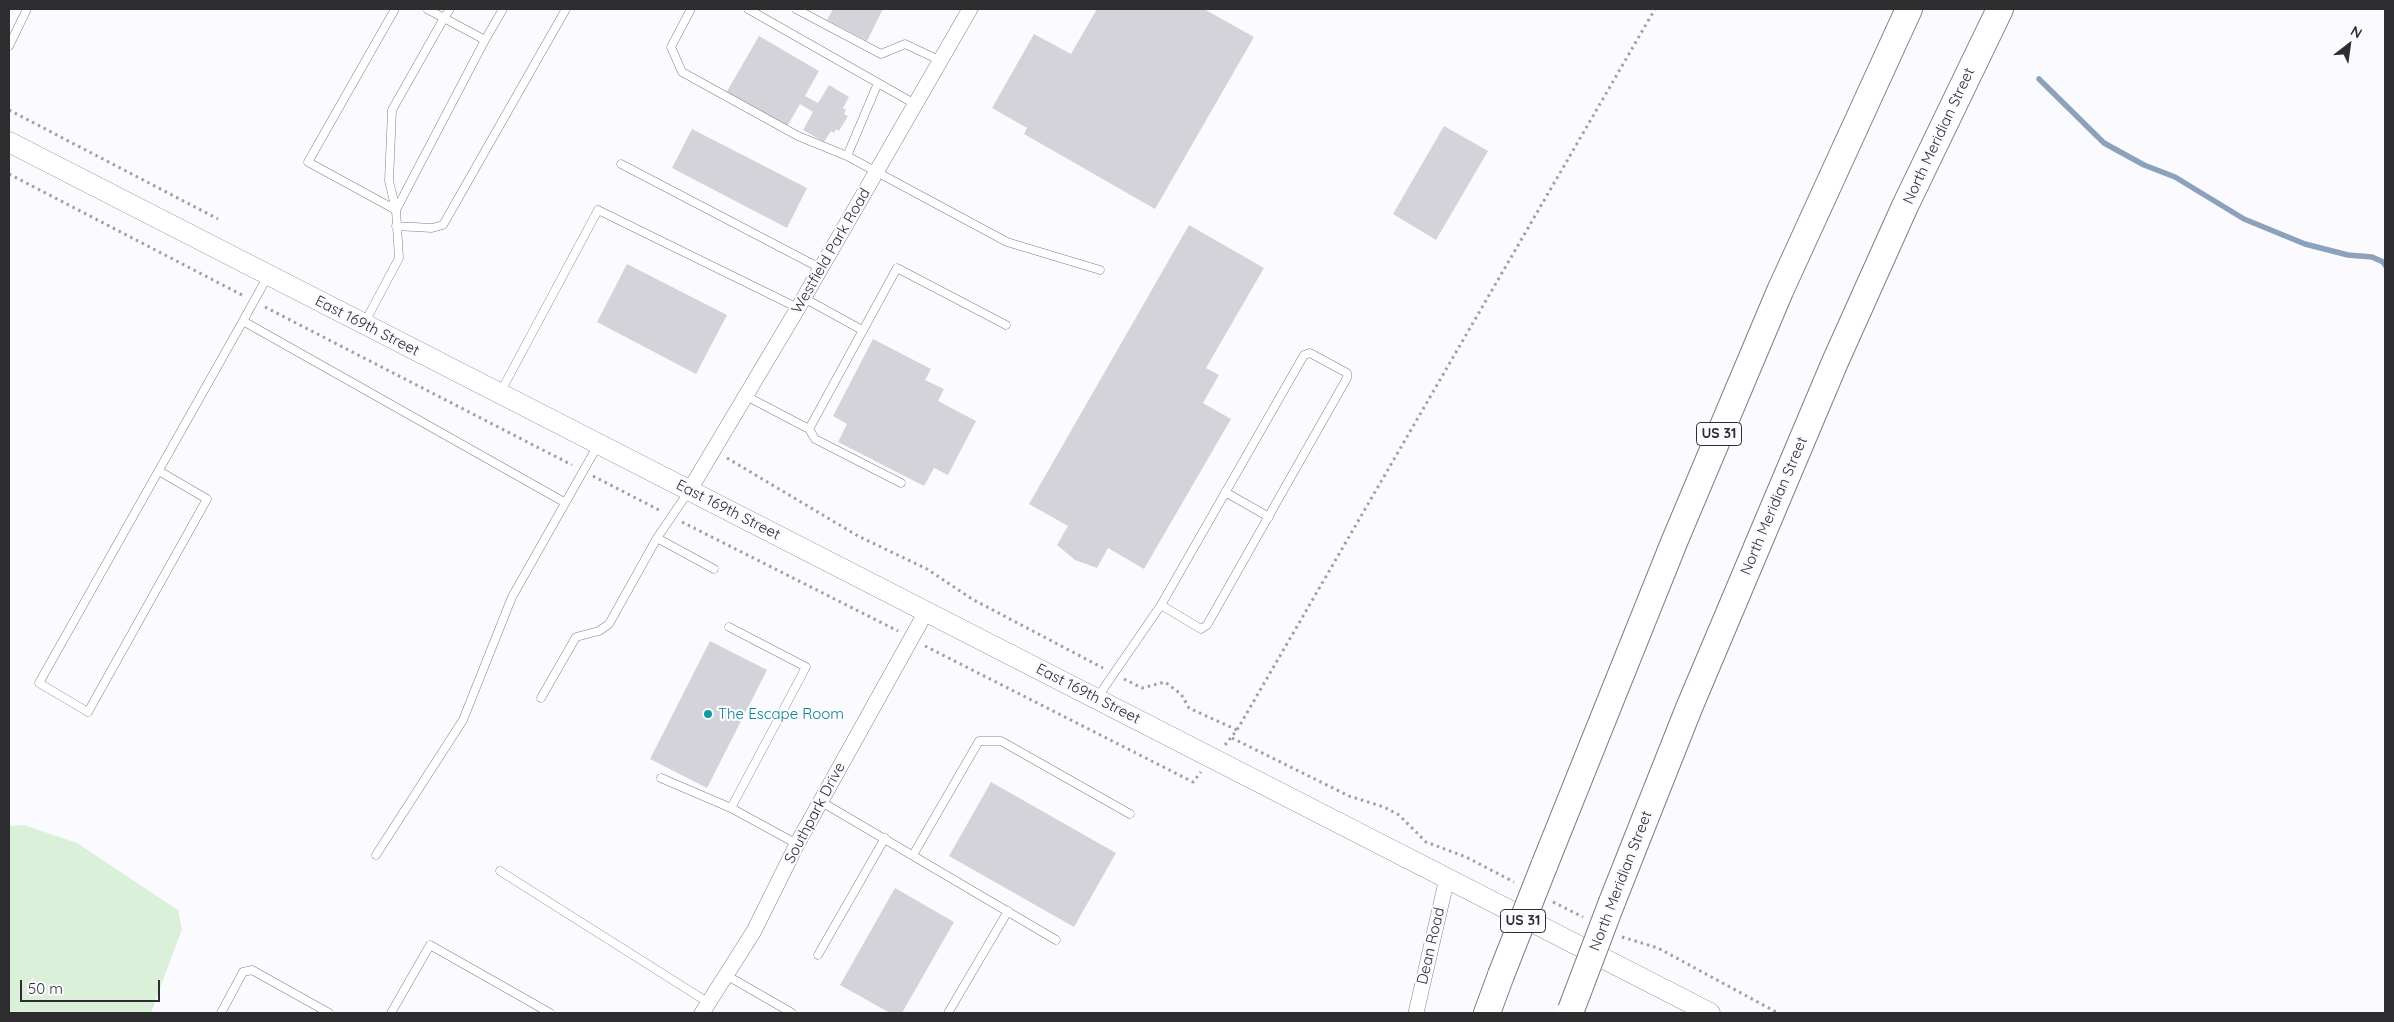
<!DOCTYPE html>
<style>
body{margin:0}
#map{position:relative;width:2394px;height:1022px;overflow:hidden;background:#fbfbff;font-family:Quicksand,sans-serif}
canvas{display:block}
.frame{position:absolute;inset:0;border:10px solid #2d2d2f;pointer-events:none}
.north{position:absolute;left:2324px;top:20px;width:50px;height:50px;-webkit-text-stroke:4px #fbfbff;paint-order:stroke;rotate:30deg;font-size:14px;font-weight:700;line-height:20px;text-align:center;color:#2d2d2f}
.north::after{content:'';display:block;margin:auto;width:18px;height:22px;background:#2d2d2f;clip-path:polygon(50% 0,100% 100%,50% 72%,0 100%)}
.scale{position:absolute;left:20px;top:980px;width:140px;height:22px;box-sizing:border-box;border:2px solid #2d2d2f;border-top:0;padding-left:6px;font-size:15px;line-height:18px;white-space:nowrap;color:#2d2d2f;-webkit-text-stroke:4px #fbfbff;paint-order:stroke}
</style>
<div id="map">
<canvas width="2394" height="1022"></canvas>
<div class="frame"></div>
<div class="north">N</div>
<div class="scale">50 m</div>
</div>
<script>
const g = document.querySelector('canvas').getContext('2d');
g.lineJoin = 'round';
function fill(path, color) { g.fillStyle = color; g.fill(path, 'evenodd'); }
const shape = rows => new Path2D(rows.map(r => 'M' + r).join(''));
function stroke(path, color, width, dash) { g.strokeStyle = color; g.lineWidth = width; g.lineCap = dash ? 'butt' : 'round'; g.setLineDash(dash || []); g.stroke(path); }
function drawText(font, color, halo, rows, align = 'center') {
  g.font = font + ' Quicksand,sans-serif'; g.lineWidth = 4.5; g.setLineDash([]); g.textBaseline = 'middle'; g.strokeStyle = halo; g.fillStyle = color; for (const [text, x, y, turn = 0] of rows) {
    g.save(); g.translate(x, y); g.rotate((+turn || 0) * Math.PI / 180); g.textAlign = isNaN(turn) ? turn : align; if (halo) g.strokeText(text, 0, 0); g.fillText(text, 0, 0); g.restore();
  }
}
const green = shape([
 [24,825,77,843,178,910,182,929,151,1013,9,1013,9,826]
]);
const stream = shape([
 [2039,79,2104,143,2144,165,2175,177,2244,219,2305,244,2348,255,2372,257,2383,262,2385,265]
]);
const building = shape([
 [833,9,883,9,867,41,827,20],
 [1097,9,1204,9,1254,37,1155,209,1024,134,1027,128,992,108,1034,34,1071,54],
 [759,36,819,71,805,96,818,103,829,85,849,97,843,108,846,110,844,114,848,116,839,131,836,129,834,133,831,131,824,142,803,130,813,112,800,104,786,128,726,93],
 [1444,126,1488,151,1436,240,1393,214],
 [692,129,807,188,787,228,672,168],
 [1189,225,1264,268,1206,368,1219,375,1203,403,1231,419,1144,569,1108,548,1097,568,1075,560,1057,545,1068,526,1029,504],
 [627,264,727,315,696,374,597,322],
 [873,339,931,369,925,380,944,389,938,401,976,421,948,475,934,468,924,486,838,442,847,424,833,416],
 [710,641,767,670,707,788,650,759],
 [991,782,1116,853,1074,927,949,856],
 [895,888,954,922,902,1013,890,1013,840,985]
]);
const path = shape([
 [9,110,218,219],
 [9,174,244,296],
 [265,307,572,465],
 [727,458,858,536,927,569,972,599,1103,668],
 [593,476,661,511],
 [682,522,898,631],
 [925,646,1193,782,1201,772],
 [1124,679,1142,688,1165,682,1181,694,1189,708,1237,730],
 [1232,738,1349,796,1384,807,1399,815,1426,842,1466,857,1514,882],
 [1225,745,1237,730,1655,9],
 [1553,902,1583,917],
 [1622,937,1658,948,1778,1013]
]);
const lane = shape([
 [395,9,308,162,396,210,485,40],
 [427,9,444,18,450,9],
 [691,9,671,47,682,72,798,136,847,156,1007,242,1100,270],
 [748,9,915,104],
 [796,9,881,54,905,44,939,60],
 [9,46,27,9],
 [847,156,878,83],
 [621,164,820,268],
 [396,226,432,228,443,225,566,9],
 [804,298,862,330],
 [243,321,564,502],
 [365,322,399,258,396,210,389,181,392,110,444,18,485,40,503,9],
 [500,393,598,210,798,308],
 [746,396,809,429,815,439,901,483],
 [809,429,897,268,1006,325],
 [159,471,207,499,88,712,39,683,243,321,254,301,268,276],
 [1225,492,1269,517],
 [657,538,714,569],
 [729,627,806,667,731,808],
 [541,698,576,637,599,631,609,624,657,538,689,491],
 [1097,698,1161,605,1304,355,1310,353,1347,373,1347,378,1207,625,1201,629,1161,605],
 [661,778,731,808,797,844],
 [820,801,1056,940],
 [376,855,463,720,512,597,598,445],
 [913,855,979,741,1001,741,1130,814],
 [500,871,709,1003],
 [818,955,885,838],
 [726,975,792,1013],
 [221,1013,243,972,252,970,329,1013],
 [391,1013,430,945,550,1013],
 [948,1013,1008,911]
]);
const street = shape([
 [689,491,798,308,970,9],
 [702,1013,754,931,797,844,926,612],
 [1416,1013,1447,878]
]);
const secondary = shape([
 [9,142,1710,1013]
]);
const highway = shape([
 [1544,866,1675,540,1780,291,1909,9],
 [1612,902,1689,708,1835,362,1905,206,2000,9],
 [1487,1013,1501,975]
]);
const highwayBridge = shape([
 [1501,975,1544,866],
 [1571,1010,1612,902]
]);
const markers = [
 [708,714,5,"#0f9aa8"]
];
const shields = [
 [1719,434,45],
 [1523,921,45]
];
const shieldNames = [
 ["US 31",1719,434],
 ["US 31",1523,921]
];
const streetNames = [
 ["North Meridian Street",1939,136,-65],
 ["Westfield Park Road",831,251,-60],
 ["East 169th Street",367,326,27],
 ["North Meridian Street",1774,506,-67],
 ["East 169th Street",728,510,27],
 ["East 169th Street",1088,694,27],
 ["Southpark Drive",815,813,-62],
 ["North Meridian Street",1621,881,-69],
 ["Dean Road",1431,946,-77]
];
const cultureNames = [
 ["The Escape Room",718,714]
];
fill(green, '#daf0d9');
stroke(stream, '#8ca1bc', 5.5);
fill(building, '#d4d3da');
stroke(lane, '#7f7e85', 9);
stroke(street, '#7f7e85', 16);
stroke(secondary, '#7f7e85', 21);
stroke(highway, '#7f7e85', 28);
stroke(path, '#a0a0a3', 3, [2.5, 4]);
stroke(lane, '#fff', 8);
stroke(street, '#fff', 15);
stroke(secondary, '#fff', 20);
stroke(highway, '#fff', 26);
stroke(highwayBridge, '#7f7e85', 28, []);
stroke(highwayBridge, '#fff', 26);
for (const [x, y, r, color] of markers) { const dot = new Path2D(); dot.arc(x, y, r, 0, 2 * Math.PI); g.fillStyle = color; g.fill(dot); stroke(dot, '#fbfbff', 2); }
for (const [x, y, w] of shields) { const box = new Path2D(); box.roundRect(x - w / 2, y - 11.5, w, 23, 4); g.fillStyle = '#fbfbff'; g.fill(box); stroke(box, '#2d2d2f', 1); }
drawText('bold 14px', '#2d2d2f', null, shieldNames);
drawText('15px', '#2d2d2f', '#fbfbff', streetNames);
drawText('15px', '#0d838f', '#fbfbff', cultureNames, 'left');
</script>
